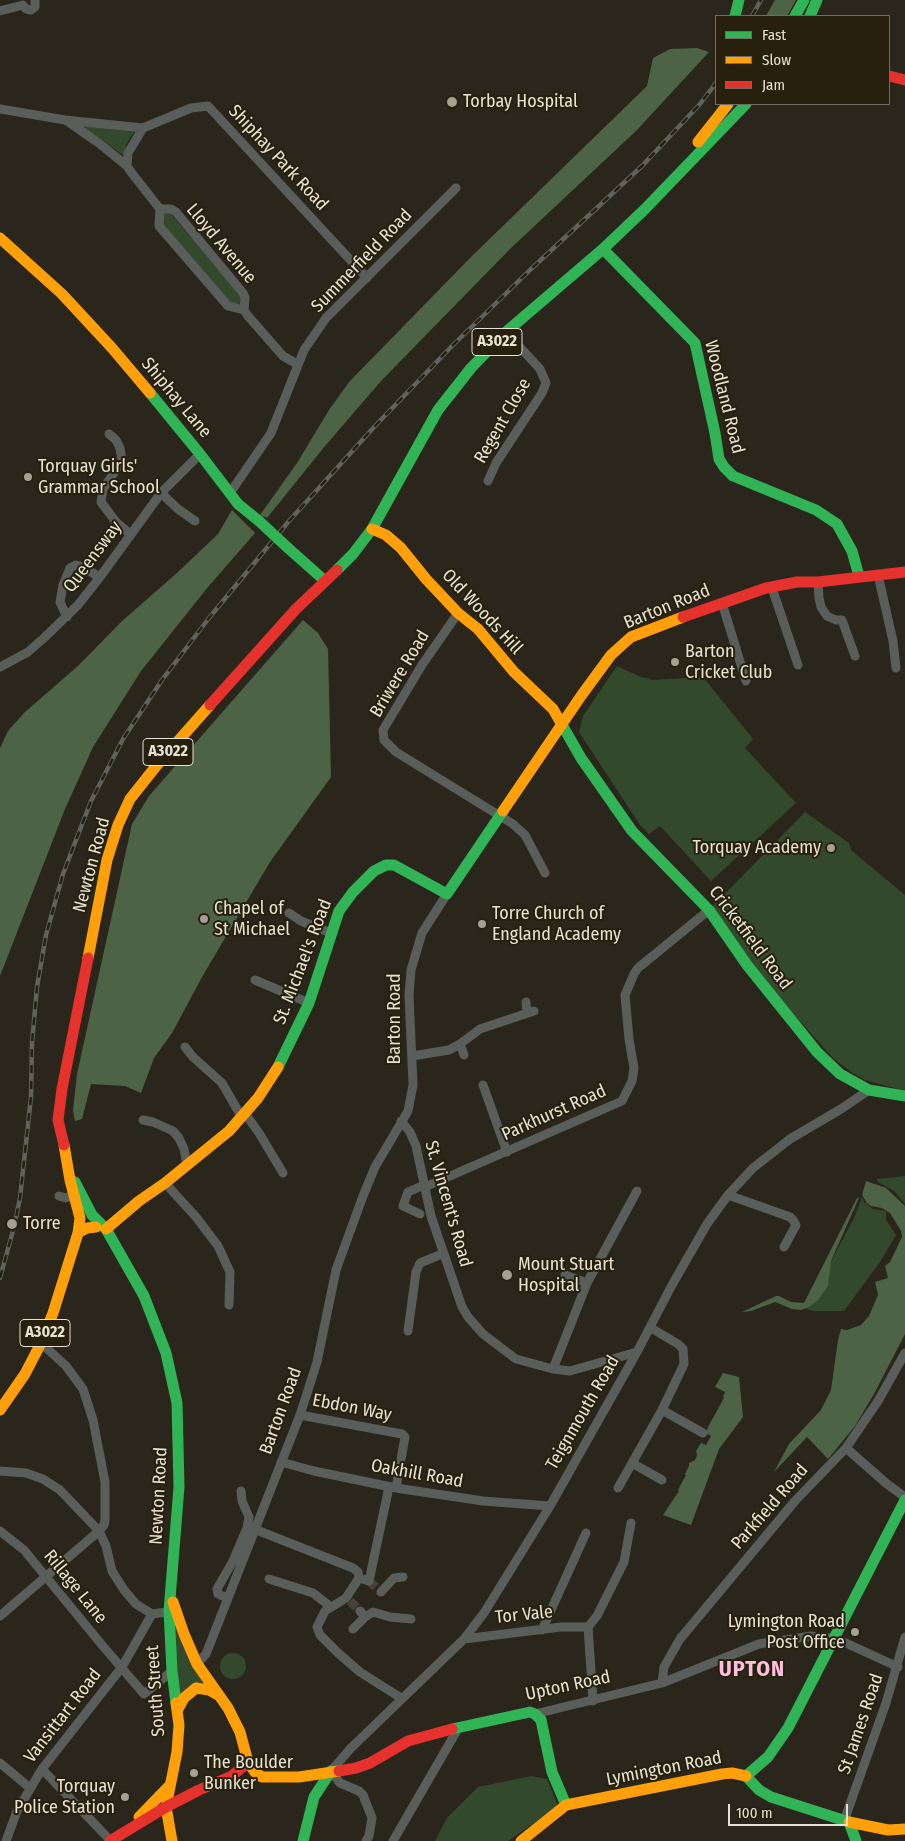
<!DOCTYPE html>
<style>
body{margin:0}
#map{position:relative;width:905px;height:1841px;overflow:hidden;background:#2a261c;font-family:"Fira Sans Condensed",sans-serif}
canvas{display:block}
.legend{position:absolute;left:715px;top:15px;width:175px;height:90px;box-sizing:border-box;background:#26200c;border:1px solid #726d5c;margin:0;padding:6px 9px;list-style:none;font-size:15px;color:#e5e1d4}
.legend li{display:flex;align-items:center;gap:10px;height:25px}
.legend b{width:25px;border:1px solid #726d5c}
.scale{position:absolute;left:728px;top:1804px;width:120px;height:22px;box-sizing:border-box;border:2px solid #e5e1d4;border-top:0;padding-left:6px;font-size:15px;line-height:18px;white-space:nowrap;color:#e5e1d4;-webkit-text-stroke:4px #26200c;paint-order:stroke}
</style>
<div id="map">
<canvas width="905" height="1841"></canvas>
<ul class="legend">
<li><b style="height:6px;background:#30b455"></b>Fast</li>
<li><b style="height:6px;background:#ff9f0a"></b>Slow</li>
<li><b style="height:6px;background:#e5322d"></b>Jam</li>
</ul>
<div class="scale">100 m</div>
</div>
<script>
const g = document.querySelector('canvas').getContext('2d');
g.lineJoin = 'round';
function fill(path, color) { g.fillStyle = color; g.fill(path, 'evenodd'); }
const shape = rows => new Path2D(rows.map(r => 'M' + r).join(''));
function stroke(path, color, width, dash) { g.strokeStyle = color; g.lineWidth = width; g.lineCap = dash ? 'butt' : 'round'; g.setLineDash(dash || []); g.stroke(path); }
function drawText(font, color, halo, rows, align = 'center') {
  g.font = font + ' "Fira Sans Condensed",sans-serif'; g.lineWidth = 4; g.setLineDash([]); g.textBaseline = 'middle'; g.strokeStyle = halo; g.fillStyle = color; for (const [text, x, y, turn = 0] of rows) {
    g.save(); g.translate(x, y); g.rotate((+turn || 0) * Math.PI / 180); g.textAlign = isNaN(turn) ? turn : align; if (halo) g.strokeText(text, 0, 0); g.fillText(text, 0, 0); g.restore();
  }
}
const green = shape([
 [79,124,134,132,126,145,124,156,100,138,81,127],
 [162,213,170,213,227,279,239,295,241,300,239,304,235,307,229,307,161,227],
 [617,666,641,677,653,680,703,677,753,739,745,748,796,803,711,881,660,826,649,834,640,825,579,732,583,716],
 [805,812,849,843,851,850,905,895,905,1091,865,1080,851,1072,832,1057,758,974,709,910],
 [905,1176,905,1204,894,1191,878,1182,877,1179],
 [862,1197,864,1202,873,1209,886,1211,886,1220,896,1235,880,1262,844,1311,814,1311,806,1309,855,1216],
 [169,1611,220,1695,196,1688,178,1709],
 '220 1666a13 13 0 1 1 26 0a13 13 0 1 1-26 0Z',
 [531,1776,547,1779,558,1806,508,1841,435,1841,447,1818,478,1787]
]);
const forest = shape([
 [775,0,796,0,787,16,766,16],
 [697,48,709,52,637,130,511,248,382,380,325,446,267,518,260,515,297,463,329,410,349,382,471,257,647,86,653,58,670,49],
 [232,510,255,533,208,587,141,671,93,747,65,809,0,976,0,748,8,731,24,713,79,665,121,622,178,572,218,534],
 [303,620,318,633,328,649,331,777,270,862,202,977,172,1033,154,1058,141,1093,125,1086,91,1084,82,1119,75,1121,73,1110,77,1074,132,824,149,796],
 [866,1181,886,1188,905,1206,905,1334,874,1394,855,1426,828,1459,807,1437,774,1472,789,1444,821,1410,831,1390,838,1340,841,1329,847,1330,861,1325,869,1316,878,1295,875,1282,888,1278,885,1266,890,1262,902,1237,901,1231,890,1213,882,1208,871,1206,867,1203,862,1195],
 [857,1198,859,1198,831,1261,828,1286,818,1300,809,1307,801,1310,792,1309,775,1302,751,1311,742,1312,776,1296,779,1296,791,1302,804,1303],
 [723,1373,739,1377,743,1417,719,1449,691,1525,663,1515,679,1491,678,1490,686,1475,685,1474,689,1466,689,1463,695,1460,697,1455,696,1451,701,1443,706,1445,711,1436,706,1433,708,1427,724,1398,723,1397,725,1392,715,1387]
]);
const streetTunnel = shape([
 [369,1581,381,1592],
 [350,1601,360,1611]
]);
const street = shape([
 [0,11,23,5,26,9,31,10,35,7,35,0],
 [0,109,65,120,143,128,191,108,208,106,367,278],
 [67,121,100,144,127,166],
 [143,128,128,153,127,166,131,172,160,209,171,209,176,212,243,293,245,298,244,310,248,316,283,356,297,364],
 [160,209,159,226,228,306,244,310],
 [109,434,116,440,120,448,122,461,103,489,101,502,116,522,130,534],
 [488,481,496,463,542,393,546,383,540,369,506,332],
 [161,493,178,509,195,521],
 [230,493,271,433,304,350,326,318,456,188],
 [878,575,893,641,896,668],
 [818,582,819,598,821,607,827,616,836,620,842,620,855,656],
 [772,588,798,665],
 [722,603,746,681],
 [458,613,422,665,383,730,384,740,396,752,513,824,525,835,545,873],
 [67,617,60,602,63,585,70,568,76,565,82,567,100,577],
 [0,667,28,652,45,637,78,605,100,577,161,493,200,454],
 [289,913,301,921,331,933],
 [255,980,309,1003],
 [526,1002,527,1013],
 [460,1044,464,1055],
 [185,1047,193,1057,222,1083,241,1116],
 [412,1056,449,1050,460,1044,480,1029,534,1011],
 [483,1085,507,1152],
 [244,1112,259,1133,283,1173],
 [143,1120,153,1122,173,1131,179,1138,184,1149,187,1165],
 [401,1121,410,1132,416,1146,431,1216,462,1307,468,1317,483,1334,516,1359,553,1369,570,1371,637,1352],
 [165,1183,196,1217,218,1246,230,1272,229,1305],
 [425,1187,622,1101,632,1081,634,1068,629,1039,625,995,634,974,638,968,709,910],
 [728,1195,790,1217,793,1220,796,1225,784,1247],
 [59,1196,66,1198,74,1194],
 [420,1214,403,1206,408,1192,424,1185],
 [565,1275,587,1283],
 [408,1331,416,1272,420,1263,442,1254],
 [553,1369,587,1283,637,1191],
 [662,1410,703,1433],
 [300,1415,402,1434,405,1437,396,1488],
 [846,1448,887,1484,905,1497],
 [281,1462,314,1471,396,1488,483,1501,550,1506],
 [632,1463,662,1480],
 [0,1471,26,1473,43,1479,60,1490,99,1531,106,1546,112,1571,124,1590,136,1604,152,1614,174,1611],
 [618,1488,662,1410,684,1364,683,1349,678,1344,651,1328],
 [254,1529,353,1568,358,1572,359,1578,346,1598,325,1611,317,1627,320,1635,338,1653,360,1672,401,1698],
 [0,1531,24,1550,102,1645,144,1694,172,1671],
 [359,1578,369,1581,389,1487],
 [269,1579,313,1593,331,1607],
 [381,1592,394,1578,403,1577],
 [227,1598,218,1594,217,1589,233,1561,247,1528,249,1517,242,1501,241,1491],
 [360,1611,365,1617,373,1612,390,1617,411,1619],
 [0,1616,99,1531,104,1525,105,1520,105,1482,93,1420,83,1389,66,1366,41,1343],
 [588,1627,593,1701],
 [353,1629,365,1617],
 [542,1630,586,1533],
 [464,1639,561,1627,588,1627,597,1616,624,1562,631,1523],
 [197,1664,206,1654,300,1415,317,1362,336,1270,363,1196,375,1167,408,1111,413,1085,409,995,411,970,422,933,447,894],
 [662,1683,664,1667,680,1639,795,1501,846,1448,878,1401,905,1353],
 [535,1714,662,1683,759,1644,811,1636,835,1638,898,1667],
 [0,1763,30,1788],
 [42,1769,111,1841],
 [844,1821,886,1703,905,1637],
 [6,1841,17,1811,42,1769,122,1667,152,1614],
 [366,1841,369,1836,372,1818,363,1795,359,1791,340,1783,331,1771,351,1748,464,1639,484,1613,550,1506,637,1352,672,1285,707,1224,728,1195,753,1168,790,1139,841,1109,869,1090],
 [393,1841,459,1727]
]);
const fast = shape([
 [735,16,739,0],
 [795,16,804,0],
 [810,16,817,0],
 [603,249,695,343,715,433,719,459,724,467,733,476,816,510,837,524,852,551,859,576],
 [150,393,200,454,238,504,259,521],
 [288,548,324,580],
 [337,570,353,554,372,529,438,410,471,368,506,332,603,249,645,209,746,104],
 [561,723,581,758,632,831,709,910,747,965,817,1052,840,1074,869,1090,905,1096],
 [278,1067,309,1003,339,911,353,892,374,871,386,865,394,865,447,894,503,811],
 [75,1182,92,1215,106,1229,144,1296,166,1353,177,1403,179,1487,169,1611,172,1671,176,1703],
 [452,1729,530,1712,535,1714,541,1720,552,1772,566,1805],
 [746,1776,768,1757,788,1728,905,1500],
 [746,1776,759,1790,771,1797,849,1822,856,1841],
 [303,1841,314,1797,331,1771]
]);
const slow = shape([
 [698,142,728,104],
 [0,238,62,294,112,348,150,393],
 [372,529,386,535,401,548,426,579,458,613,478,629,514,672,553,709,561,723],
 [503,811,581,696,611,655,631,637,683,617],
 [88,958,107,860,118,825,130,799,157,765,210,705],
 [106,1229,139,1201,165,1183,229,1131,258,1098,278,1067],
 [78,1233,87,1228,96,1227],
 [0,1410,25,1374,41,1343,53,1313,78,1233,80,1218,70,1180,64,1145],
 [173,1602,184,1634,197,1664,228,1708,240,1732,248,1762,255,1772,262,1777,299,1777,339,1771],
 [178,1709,184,1698,196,1688,209,1690,218,1695],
 [139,1817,170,1785],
 [849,1822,888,1830,905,1829],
 [172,1841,166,1807,177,1752,179,1725,176,1703],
 [521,1841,566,1805,722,1774,732,1773,746,1776]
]);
const jam = shape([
 [889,76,905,80],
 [683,617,766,588,797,582,818,582,905,572],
 [210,705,296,609,337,570],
 [64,1145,58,1120,62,1089,88,958],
 [339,1771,356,1768,370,1763,408,1741,452,1729],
 [110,1841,166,1807,199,1790,232,1776,248,1762]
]);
const rail = shape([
 [752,16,761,0],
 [0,1278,14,1227,20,1198,31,1097,32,1043,37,987,46,935,63,874,91,801,123,739,162,680,209,618,289,521,375,426,452,346,530,270,642,166,700,104,716,83]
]);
const fastBridge = shape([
 [259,521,288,548]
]);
const markers = [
 [452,102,6,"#a4a094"],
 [28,477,5,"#a4a094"],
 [675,662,5,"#a4a094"],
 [831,848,5,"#a4a094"],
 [204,919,5,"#a4a094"],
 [482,924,5,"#a4a094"],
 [12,1224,6,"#a4a094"],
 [507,1275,6,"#a4a094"],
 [855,1632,5,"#a4a094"],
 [194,1773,5,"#a4a094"],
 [125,1797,5,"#a4a094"]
];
const shields = [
 [497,342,50],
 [168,752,50],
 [45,1333,50]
];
const shieldNames = [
 ["A3022",497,342],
 ["A3022",168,752],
 ["A3022",45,1333]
];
const poiNames = [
 ["Torbay Hospital",463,102],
 ["Torquay Girls'",38,467],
 ["Grammar School",38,488],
 ["Barton",685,652],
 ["Cricket Club",685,673],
 ["Torquay Academy",821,848,"right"],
 ["Chapel of",214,909],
 ["St Michael",214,930],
 ["Torre Church of",492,914],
 ["England Academy",492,935],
 ["Torre",23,1224],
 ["Mount Stuart",518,1265],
 ["Hospital",518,1286],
 ["Lymington Road",845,1622,"right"],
 ["Post Office",845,1643,"right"],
 ["The Boulder",204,1763],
 ["Bunker",204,1784],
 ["Torquay",115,1787,"right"],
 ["Police Station",115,1808,"right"]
];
const streetNames = [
 ["Shiphay Park Road",278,158,47],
 ["Lloyd Avenue",221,244,50],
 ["Summerfield Road",362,261,-46],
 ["Woodland Road",724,397,76],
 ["Shiphay Lane",176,398,50],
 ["Regent Close",503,421,-60],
 ["Queensway",93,557,-53],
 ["Barton Road",667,607,-22],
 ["Old Woods Hill",482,612,47],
 ["Briwere Road",400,674,-59],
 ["Newton Road",92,865,-75],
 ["Cricketfield Road",750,938,53],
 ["St. Michael's Road",303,962,-69],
 ["Barton Road",395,1019,-90],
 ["Parkhurst Road",554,1113,-24],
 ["St. Vincent's Road",448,1204,74],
 ["Ebdon Way",352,1408,11],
 ["Barton Road",281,1411,-70],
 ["Teignmouth Road",583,1413,-60],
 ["Oakhill Road",417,1474,10],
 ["Newton Road",159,1496,-87],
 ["Parkfield Road",770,1507,-49],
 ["Rillage Lane",75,1587,51],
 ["Tor Vale",524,1615,-6],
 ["Upton Road",568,1686,-12],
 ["South Street",156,1691,-94],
 ["Vansittart Road",63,1716,-52],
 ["St James Road",861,1724,-71],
 ["Lymington Road",664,1769,-11]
];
const districtNames = [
 ["UPTON",752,1670]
];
fill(green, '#33492c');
fill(forest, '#4c6445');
stroke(streetTunnel, '#464238', 9, [9, 4.5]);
stroke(street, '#5a5e5b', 9);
stroke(fast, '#30b455', 11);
stroke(slow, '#ff9f0a', 11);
stroke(jam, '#e5322d', 11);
stroke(rail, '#60625d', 4.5);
stroke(rail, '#26200c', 2.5, [8]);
stroke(fastBridge, '#30b455', 11);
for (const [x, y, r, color] of markers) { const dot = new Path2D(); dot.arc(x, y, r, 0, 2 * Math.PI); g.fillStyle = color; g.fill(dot); stroke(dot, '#26200c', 2); }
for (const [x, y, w] of shields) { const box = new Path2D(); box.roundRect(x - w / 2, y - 13.5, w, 27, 4); g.fillStyle = '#26200c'; g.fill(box); stroke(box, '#e5e1d4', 1); }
drawText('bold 16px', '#e5e1d4', null, shieldNames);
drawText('18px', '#e5e1d4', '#26200c', poiNames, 'left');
drawText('18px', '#e5e1d4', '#26200c', streetNames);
g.letterSpacing = '1px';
drawText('bold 22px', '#fcbedc', '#26200c', districtNames);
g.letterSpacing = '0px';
</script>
